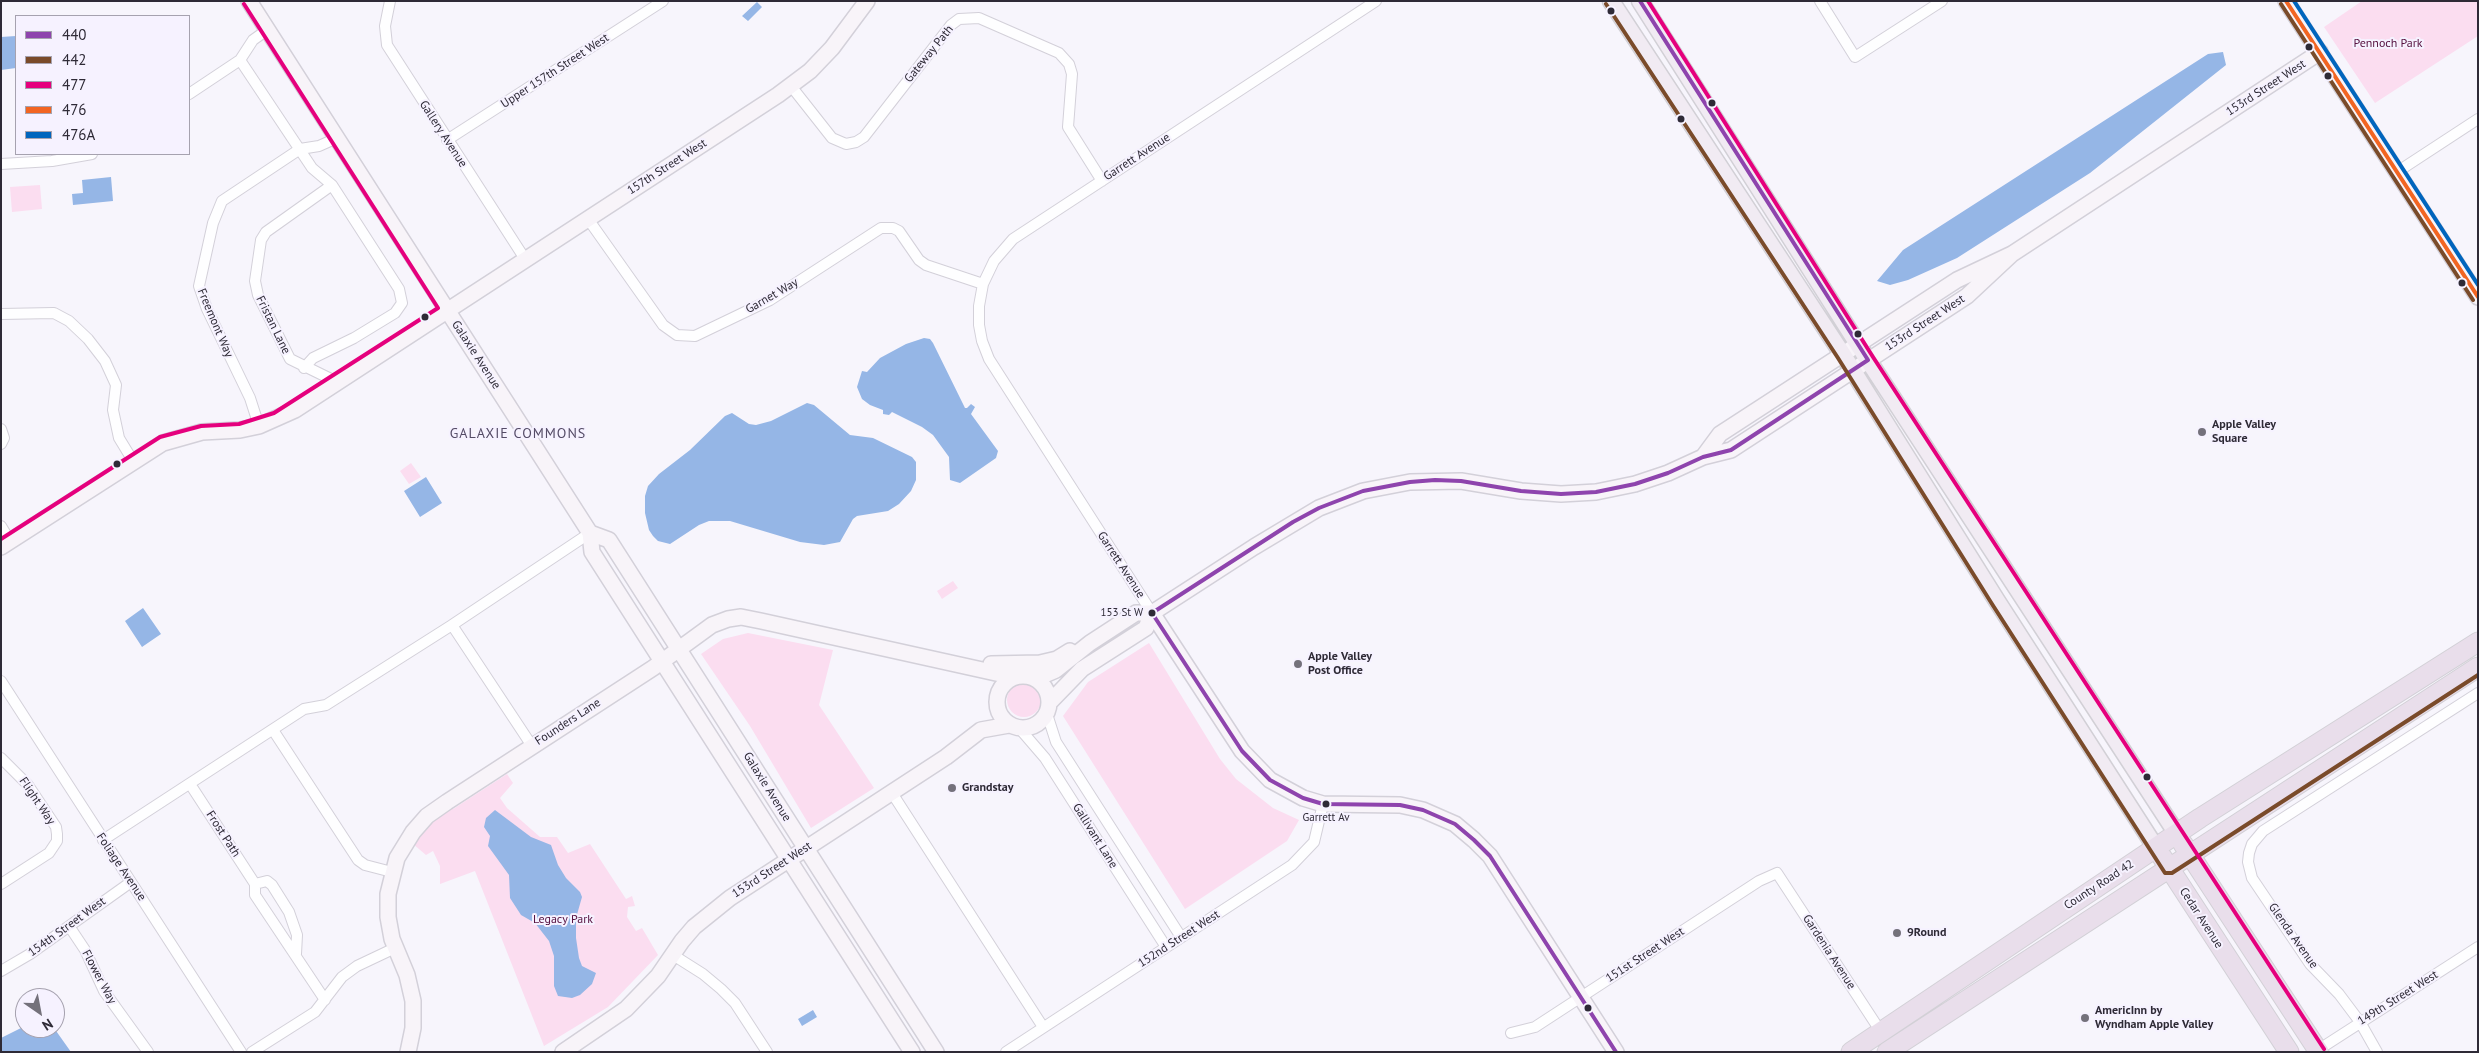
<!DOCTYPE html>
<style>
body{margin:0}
#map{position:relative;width:2479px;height:1053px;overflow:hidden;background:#f7f5fc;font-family:"PT Sans",sans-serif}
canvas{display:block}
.frame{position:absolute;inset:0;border:2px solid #2e2a36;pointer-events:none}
.legend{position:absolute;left:15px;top:15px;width:175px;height:140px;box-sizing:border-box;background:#f6f2ff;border:1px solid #a6a2af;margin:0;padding:6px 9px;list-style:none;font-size:15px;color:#2e2a36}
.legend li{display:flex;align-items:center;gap:10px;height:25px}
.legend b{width:25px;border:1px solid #a6a2af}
.north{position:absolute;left:15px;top:988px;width:50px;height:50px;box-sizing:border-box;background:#f6f2ff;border:1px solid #a6a2af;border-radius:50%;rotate:147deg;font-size:14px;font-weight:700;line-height:20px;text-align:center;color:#2e2a36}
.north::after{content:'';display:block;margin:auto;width:18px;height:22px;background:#74717b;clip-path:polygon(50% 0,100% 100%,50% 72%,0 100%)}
</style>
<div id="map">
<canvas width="2479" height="1053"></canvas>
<div class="frame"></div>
<ul class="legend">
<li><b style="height:6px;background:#8e44ad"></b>440</li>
<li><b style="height:6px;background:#7a4b2a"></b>442</li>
<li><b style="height:6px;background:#e5007d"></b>477</li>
<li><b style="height:6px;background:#f26522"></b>476</li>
<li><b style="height:6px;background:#0065bd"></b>476A</li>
</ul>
<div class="north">N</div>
</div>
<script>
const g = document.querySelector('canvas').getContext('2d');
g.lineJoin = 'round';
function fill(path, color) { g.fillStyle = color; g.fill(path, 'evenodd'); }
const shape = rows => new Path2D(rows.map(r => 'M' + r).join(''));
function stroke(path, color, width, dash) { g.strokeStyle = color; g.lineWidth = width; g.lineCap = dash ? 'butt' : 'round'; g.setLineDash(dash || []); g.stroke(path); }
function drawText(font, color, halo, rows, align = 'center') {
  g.font = font + ' "PT Sans",sans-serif'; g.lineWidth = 4; g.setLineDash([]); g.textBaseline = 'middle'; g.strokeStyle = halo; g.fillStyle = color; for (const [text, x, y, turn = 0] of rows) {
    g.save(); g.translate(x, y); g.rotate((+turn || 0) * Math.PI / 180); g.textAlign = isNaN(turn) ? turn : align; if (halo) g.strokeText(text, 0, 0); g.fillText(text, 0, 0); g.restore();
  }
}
const green = shape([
 [2362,1,2478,1,2478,36,2375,103,2324,27],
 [40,185,42,209,12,212,10,187],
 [411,463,421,477,409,484,400,471],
 [953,581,958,588,942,599,937,591],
 [748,633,833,650,819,705,874,788,811,828,750,726,701,654,723,639],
 [1149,643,1220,759,1236,779,1273,808,1299,820,1287,841,1185,909,1063,716,1088,682],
 '1007 700a17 17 0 1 1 34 0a17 17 0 1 1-34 0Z',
 [507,774,513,783,500,798,507,808,540,837,557,837,568,853,590,844,626,899,632,896,635,906,628,907,627,917,636,931,642,928,658,955,608,1007,544,1046,475,871,440,884,440,866,433,851,426,855,413,844,432,821,451,807,453,809]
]);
const water = shape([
 [757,2,762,7,748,21,742,16],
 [16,36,16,68,1,70,1,37],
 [2223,52,2226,65,2090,173,1957,258,1908,280,1890,285,1877,281,1903,250,2208,54],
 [111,177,113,201,73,205,72,194,83,193,82,180],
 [924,338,930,339,933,343,965,408,967,408,971,404,975,407,971,414,998,451,996,458,960,483,950,480,949,457,933,435,922,427,892,412,889,415,883,414,883,410,870,405,862,399,857,387,862,371,867,372,880,358,906,344],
 [807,403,814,405,850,435,873,438,912,457,916,462,916,480,911,491,899,504,888,511,857,516,853,519,840,542,824,545,800,542,730,521,709,521,699,525,670,544,658,541,653,536,649,530,645,513,645,496,648,486,659,474,690,450,725,416,732,413,749,424,756,425,771,421],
 [426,477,442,503,420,517,404,491],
 [143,608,161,634,142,647,125,621],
 [495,810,531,837,551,845,558,865,566,878,580,892,582,897,576,918,576,938,579,958,582,966,596,973,592,984,580,995,572,998,558,996,554,986,554,956,549,941,535,923,521,915,510,898,509,875,488,846,490,836,484,827,486,818],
 [813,1010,817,1017,802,1026,798,1019],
 [25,1026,54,1028,71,1052,1,1052,1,1038]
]);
const street = shape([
 [390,1,385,26,387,45,525,259],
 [1820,1,1855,57,1942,1],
 [240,60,312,168,332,185,399,289,402,303,395,313,354,338,313,358,304,368],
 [791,86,832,138,846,144,856,142,864,137,951,25,959,19,979,18,1059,53,1069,64,1072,74,1068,127,1102,181],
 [189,94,240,60,253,40,267,30],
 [447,140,663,1],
 [1,164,52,161,92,154],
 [2397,172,2478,119],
 [332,185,266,232,261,240,255,281,258,295,290,359,337,382],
 [588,219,663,325,677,335,695,336,770,300,881,228,893,228,899,231,919,260,926,265,983,284],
 [1,314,54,313,69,321,88,339,105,361,116,385,113,410,119,438,133,461],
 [259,426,250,398,207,309,199,286,213,223,222,201,300,149,319,146,337,138],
 [1,429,4,438,1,444],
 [1,526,10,541],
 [1152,613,989,359,982,341,979,325,979,306,983,284,994,261,1013,239,1376,1],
 [1,681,241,1052],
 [1047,714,1056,742,1181,937],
 [1020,729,1045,758,1166,947],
 [273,730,358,860,365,865,392,872],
 [532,746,452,625,590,533],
 [1,758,28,785,56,827,57,834,57,841,49,853,1,884],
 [190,784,255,884,255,895,325,1000],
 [892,793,1043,1027],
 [103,840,304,709,326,705,452,625],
 [255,884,267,881,272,885,289,912,297,935,296,954],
 [69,926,85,950,104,991,148,1052],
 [673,955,703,974,721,989,735,1003,767,1052],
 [1,971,30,954,131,882],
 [1511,1033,1535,1027,1759,881,1777,873,1881,1032],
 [2318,1050,2478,947],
 [252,1052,315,1012,342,977,357,966,395,948],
 [1006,1052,1292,865,1314,842,1323,804],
 [2377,1052,2360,1022,2339,994,2310,964,2252,878,2248,862,2249,853,2252,844,2263,831,2478,693]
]);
const secondary = shape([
 [249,1,590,533,592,552,912,1052],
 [2286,1,2478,297],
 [1703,457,1720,434,1957,280,2012,254,2320,52],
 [590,533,609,540,936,1052],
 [1,547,163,443,202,432,240,430,259,426,295,410,778,95,810,71,832,48,867,1],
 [1152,613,1242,751,1270,780,1303,798,1323,804,1400,805,1423,810,1455,824,1474,840,1490,856,1616,1052],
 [991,664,1040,663,1057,659,1070,651],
 '997 702a26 26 0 1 1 52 0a26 26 0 1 1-52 0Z',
 [1028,676,1042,676,1056,670,1090,643,1136,613,1152,613],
 [1049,703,1082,669,1146,628,1152,613,1254,547,1319,508,1363,491,1410,482,1461,481,1521,491,1561,494,1596,492,1635,484,1668,473,1703,457,1731,450,1967,296,2012,254],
 [408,1052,413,1028,413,1001,407,975,392,939,388,917,388,894,397,858,413,832,427,816,447,802,653,668,712,625,728,619,741,617,761,621,1014,677],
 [563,1052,626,1009,658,976,682,941,694,927,730,898,946,757,981,730,1009,725]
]);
const primary = shape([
 [1611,1,1843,355,1997,601,2156,848],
 [1640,1,1868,360,2177,834]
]);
const highway = shape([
 [2183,844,2319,1052],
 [2162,857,2289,1052],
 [1851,1052,2200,818,2478,642],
 [1887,1052,2478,667]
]);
const bus1 = shape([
 [1152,613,1293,522,1319,508,1363,491,1410,482,1435,480,1461,481,1521,491,1561,494,1596,492,1635,484,1668,473,1703,457,1731,450,1868,360,1640,1],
 [1152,613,1242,751,1270,780,1303,798,1323,804,1400,805,1423,810,1455,824,1474,840,1490,856,1616,1052]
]);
const bus2 = shape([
 [1606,4,1838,358,1992,604,2165,873,2172,873,2478,675],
 [2281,4,2473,300]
]);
const bus3 = shape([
 [1648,1,1873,357,2324,1049],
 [1,539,160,437,201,426,239,424,274,413,438,308,244,4]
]);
const bus4 = shape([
 [2286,1,2478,297]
]);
const bus5 = shape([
 [2294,1,2478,285]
]);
const markers = [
 [1611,11,4.5,"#2e2a36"],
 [2309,47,4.5,"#2e2a36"],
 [2328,76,4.5,"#2e2a36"],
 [1712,103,4.5,"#2e2a36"],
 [1681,119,4.5,"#2e2a36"],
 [2462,283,4.5,"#2e2a36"],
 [425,317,4.5,"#2e2a36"],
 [1858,334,4.5,"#2e2a36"],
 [2202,432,5,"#74717b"],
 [117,464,4.5,"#2e2a36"],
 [1152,613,4.5,"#2e2a36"],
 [1298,664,5,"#74717b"],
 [2147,777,4.5,"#2e2a36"],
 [952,788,5,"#74717b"],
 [1326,804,4.5,"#2e2a36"],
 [1897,933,5,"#74717b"],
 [1588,1008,4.5,"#2e2a36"],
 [2085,1018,5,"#74717b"]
];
const busNames = [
 ["153 St W",1143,613],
 ["Garrett Av",1326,818,"center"]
];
const parkNames = [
 ["Pennoch Park",2388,44],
 ["Legacy Park",563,920]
];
const streetNames = [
 ["Gateway Path",929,54,-51],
 ["Upper 157th Street West",555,71,-33],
 ["153rd Street West",2266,88,-33],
 ["Gallery Avenue",443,134,57],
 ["Garrett Avenue",1137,157,-33],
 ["157th Street West",667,167,-33],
 ["Garnet Way",772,296,-30],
 ["Freemont Way",215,323,67],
 ["153rd Street West",1925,323,-33],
 ["Fristan Lane",273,325,64],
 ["Galaxie Avenue",476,355,57],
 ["Garrett Avenue",1121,565,57],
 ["Founders Lane",568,722,-33],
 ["Galaxie Avenue",767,787,58],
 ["Flight Way",37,801,56],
 ["Frost Path",223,834,57],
 ["Gallivant Lane",1095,836,58],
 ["Foliage Avenue",121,867,56],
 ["153rd Street West",772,870,-33],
 ["County Road 42",2099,885,-33],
 ["Cedar Avenue",2201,918,57],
 ["154th Street West",67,927,-36],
 ["Glenda Avenue",2293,936,55],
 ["152nd Street West",1179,939,-33],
 ["Gardenia Avenue",1829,952,57],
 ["151st Street West",1645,955,-33],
 ["Flower Way",99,977,62],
 ["149th Street West",2398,998,-32]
];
const poiNames = [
 ["Apple Valley",2212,425],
 ["Square",2212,439],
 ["Apple Valley",1308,657],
 ["Post Office",1308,671],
 ["Grandstay",962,788],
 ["9Round",1907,933],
 ["AmericInn by",2095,1011],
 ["Wyndham Apple Valley",2095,1025]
];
const neighbourhoodNames = [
 ["GALAXIE COMMONS",518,434]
];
fill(green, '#fbddf0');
fill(water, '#95b6e6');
stroke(street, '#d3d0d9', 12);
stroke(secondary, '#d3d0d9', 18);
stroke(primary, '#d2d0d6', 19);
stroke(highway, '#d2d0d6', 21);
stroke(street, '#fefeff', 10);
stroke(secondary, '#f8f4f9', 15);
stroke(primary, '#f1ebf3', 16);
stroke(highway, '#e9deeb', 19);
stroke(bus1, '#8e44ad', 4);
stroke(bus2, '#7a4b2a', 4);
stroke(bus3, '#e5007d', 4);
stroke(bus4, '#f26522', 4);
stroke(bus5, '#0065bd', 4);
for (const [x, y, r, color] of markers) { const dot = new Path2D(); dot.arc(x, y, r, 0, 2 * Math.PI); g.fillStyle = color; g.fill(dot); stroke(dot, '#f6f2ff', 2); }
drawText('11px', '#2e2a36', '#f6f2ff', busNames, 'right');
drawText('12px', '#55103f', '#f6f2ff', parkNames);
drawText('12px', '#2e2a36', '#f6f2ff', streetNames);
drawText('bold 12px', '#2e2a36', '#f6f2ff', poiNames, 'left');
g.letterSpacing = '1px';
drawText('14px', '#544b66', '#f6f2ff', neighbourhoodNames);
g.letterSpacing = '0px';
</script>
